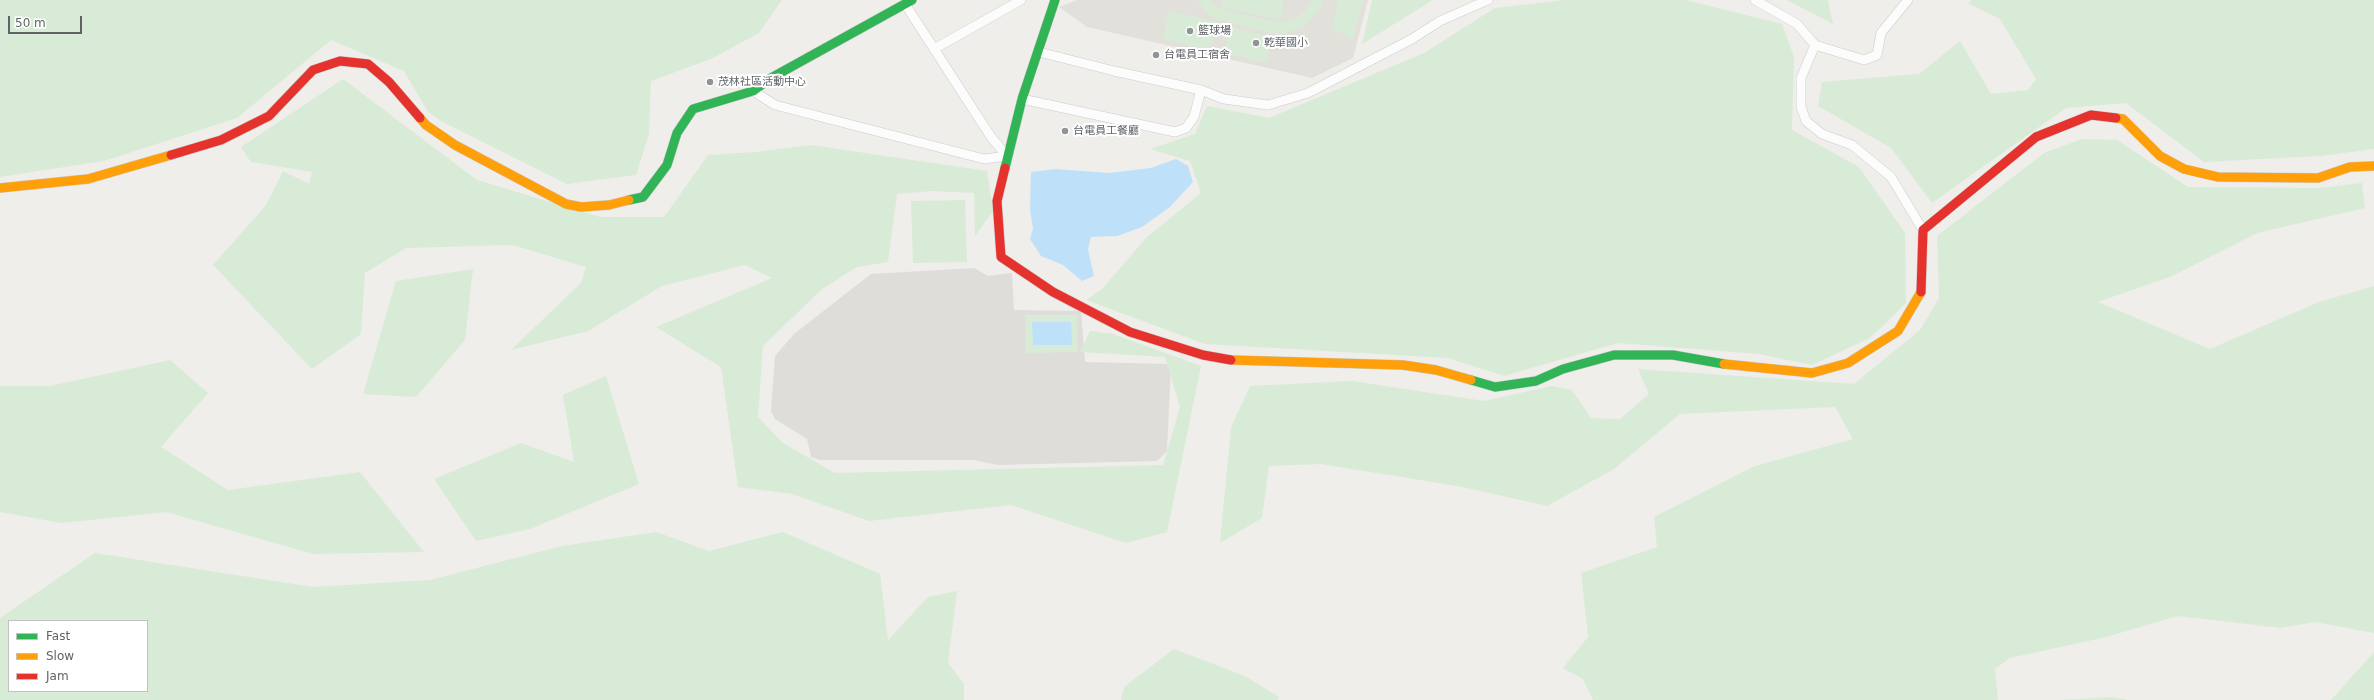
<!DOCTYPE html>
<meta charset="utf-8">
<style>
body{margin:0}
#map{position:relative;width:2374px;height:700px;overflow:hidden;background:#efeeea;font-family:"DejaVu Sans",sans-serif}
canvas{display:block}
.legend{position:absolute;left:8px;top:620px;width:140px;height:72px;box-sizing:border-box;background:#fff;border:1px solid #bfc1c3;margin:0;padding:5px 7px;list-style:none;font-size:12px;color:#5f6368}
.legend li{display:flex;align-items:center;gap:8px;height:20px}
.legend b{width:20px;border:1px solid #bfc1c3}
.scale{position:absolute;left:8px;top:16px;width:74px;height:18px;box-sizing:border-box;border:2px solid #5f6368;border-top:0;padding-left:5px;font-size:12px;line-height:14px;white-space:nowrap;color:#5f6368;-webkit-text-stroke:3px #fff;paint-order:stroke}
</style>
<div id="map">
<canvas width="2374" height="700"></canvas>
<ul class="legend">
<li><b style="height:5px;background:#30b455"></b>Fast</li>
<li><b style="height:5px;background:#ff9f0a"></b>Slow</li>
<li><b style="height:5px;background:#e5322d"></b>Jam</li>
</ul>
<div class="scale">50 m</div>
</div>
<script>
const g = document.querySelector('canvas').getContext('2d');
g.lineJoin = 'round';
function fill(path, color) { g.fillStyle = color; g.fill(path, 'evenodd'); }
const shape = rows => new Path2D(rows.map(r => 'M' + r).join(''));
function stroke(path, color, width, dash) { g.strokeStyle = color; g.lineWidth = width; g.lineCap = dash ? 'butt' : 'round'; g.setLineDash(dash || []); g.stroke(path); }
function drawText(font, color, halo, rows, align = 'center') {
  g.font = font + ' "DejaVu Sans","Noto Sans TC",sans-serif'; g.lineWidth = 4; g.setLineDash([]); g.textBaseline = 'middle'; g.strokeStyle = halo; g.fillStyle = color; for (const [text, x, y, turn = 0] of rows) {
    g.save(); g.translate(x, y); g.rotate((+turn || 0) * Math.PI / 180); g.textAlign = isNaN(turn) ? turn : align; if (halo) g.strokeText(text, 0, 0); g.fillText(text, 0, 0); g.restore();
  }
}
const industrial = shape([
 [974,268,988,276,1012,273,1014,310,1081,311,1085,362,1171,364,1167,451,1157,461,998,465,973,460,820,460,811,457,807,439,775,419,771,411,775,356,794,334,871,274]
]);
const education = shape([
 [1077,0,1368,0,1353,58,1312,78,1087,27,1059,7]
]);
const green = shape([
 [0,0,782,0,759,33,713,58,651,81,649,134,636,175,567,184,441,121,428,112,404,71,331,40,237,118,104,161,0,177],
 [1197,0,1211,0,1217,7,1229,11,1274,22,1286,22,1297,18,1306,10,1311,0,1322,0,1321,6,1313,18,1304,26,1285,34,1275,34,1215,19,1206,12],
 [1223,0,1284,0,1280,20,1222,7],
 [1338,0,1363,0,1353,39,1332,29],
 [1372,0,1433,0,1362,44],
 [1565,0,1686,0,1782,24,1794,57,1792,130,1859,167,1905,233,1906,303,1870,338,1812,365,1759,354,1618,343,1504,376,1448,358,1205,344,1086,300,1102,289,1146,238,1201,193,1190,161,1150,149,1195,134,1207,106,1269,118,1424,53,1495,8],
 [1787,0,1828,0,1833,24],
 [1971,0,2374,0,2374,149,2321,156,2204,162,2126,103,2066,108,1932,203,1891,148,1818,106,1822,82,1919,74,1960,41,1991,94,2028,90,2036,79,2000,19,1969,4],
 [1169,11,1216,22,1210,50,1163,39],
 [1230,27,1273,37,1267,63,1224,53],
 [343,79,477,180,600,217,664,217,708,155,755,152,811,145,987,171,993,211,975,236,974,193,932,191,897,194,888,262,857,267,822,289,763,346,758,417,783,443,835,473,1163,465,1180,407,1165,357,1080,352,1090,331,1113,334,1201,366,1167,532,1126,543,1011,505,869,521,792,494,738,487,721,367,656,327,772,278,745,265,662,286,588,331,511,350,581,283,586,267,512,245,406,248,365,273,361,334,312,369,213,265,266,205,283,171,309,184,312,172,251,162,241,147],
 [2082,139,2117,140,2188,187,2320,188,2362,183,2365,208,2257,233,2172,276,2098,302,2210,349,2319,302,2374,286,2374,633,2315,622,2281,628,2178,616,2106,637,2010,658,1995,669,1998,700,1593,700,1583,679,1563,668,1588,637,1581,573,1657,547,1654,517,1755,466,1853,439,1835,407,1680,414,1614,469,1547,506,1463,487,1321,464,1269,466,1262,518,1220,543,1231,427,1250,386,1352,381,1484,401,1552,386,1572,390,1591,418,1620,419,1649,394,1638,369,1854,384,1920,330,1939,298,1937,236,2044,153],
 [965,200,967,262,913,263,911,201],
 [473,269,465,340,416,397,363,394,396,281],
 [1025,315,1077,315,1078,352,1026,353],
 [170,360,208,393,161,447,228,490,360,472,424,552,313,554,166,512,62,523,0,512,0,386,50,386],
 [606,376,639,484,530,529,476,541,434,479,521,443,574,462,563,395],
 [656,532,709,551,783,532,880,574,888,640,928,597,957,591,948,663,964,684,964,700,0,700,0,618,95,553,313,587,430,580,562,546],
 [9,621,147,621,147,691,9,691],
 [1174,649,1245,676,1279,697,1277,700,1121,700,1124,687],
 [2374,652,2374,700,2331,700],
 [2111,697,2129,700,2057,700]
]);
const water = shape([
 [1176,159,1188,166,1193,182,1170,207,1142,227,1117,236,1091,237,1088,250,1094,276,1082,281,1063,265,1041,256,1030,239,1033,229,1030,209,1031,172,1055,169,1109,173,1151,168],
 [1032,322,1071,322,1072,345,1033,345]
]);
const street = shape([
 [1755,0,1797,24,1815,45,1801,78,1801,107,1806,121,1822,134,1852,145,1891,177,1923,230],
 [905,4,991,137,1007,156],
 [1815,45,1864,60,1877,55,1881,33,1908,0],
 [934,49,1021,0],
 [1039,52,1114,71,1201,90,1224,99,1268,105,1308,93,1412,39,1440,21,1488,0],
 [753,91,775,105,984,159,1007,156],
 [1022,99,1175,132,1186,128,1194,117,1201,90]
]);
const fast = shape([
 [1005,168,1022,99,1055,0],
 [629,200,643,197,667,165,677,133,693,109,753,91,771,78,912,0],
 [1471,380,1495,387,1536,381,1563,369,1614,355,1673,355,1724,364]
]);
const slow = shape([
 [420,118,426,125,455,145,566,204,581,207,609,205,629,200],
 [2116,118,2123,119,2160,156,2184,169,2218,177,2318,178,2350,167,2374,166],
 [0,188,88,179,171,155],
 [1231,360,1403,365,1436,370,1471,380],
 [1724,364,1812,373,1848,363,1898,331,1921,292]
]);
const jam = shape([
 [171,155,221,140,269,116,313,70,340,61,368,64,389,82,420,118],
 [1005,168,997,201,1001,257,1053,292,1130,332,1203,355,1231,360],
 [1921,292,1923,230,2036,137,2091,115,2116,118]
]);
const markers = [
 [1190,31,4,"#919496"],
 [1256,43,4,"#919496"],
 [1156,55,4,"#919496"],
 [710,82,4,"#919496"],
 [1065,131,4,"#919496"]
];
const poiNames = [
 ["籃球場",1198,31],
 ["乾華國小",1264,43],
 ["台電員工宿舍",1164,55],
 ["茂林社區活動中心",718,82],
 ["台電員工餐廳",1073,131]
];
fill(industrial, '#dfddda');
fill(education, '#e2e0da');
fill(green, '#d8ebd6');
fill(water, '#bfe0f9');
stroke(street, '#cbcccc', 10);
stroke(fast, '#cacacb', 10);
stroke(slow, '#cacacb', 10);
stroke(jam, '#cacacb', 10);
stroke(street, '#fdfcfc', 9);
stroke(fast, '#30b455', 9);
stroke(slow, '#ff9f0a', 9);
stroke(jam, '#e5322d', 9);
for (const [x, y, r, color] of markers) { const dot = new Path2D(); dot.arc(x, y, r, 0, 2 * Math.PI); g.fillStyle = color; g.fill(dot); stroke(dot, '#fff', 1.5); }
drawText('11px', '#5f6368', '#fff', poiNames, 'left');
</script>
